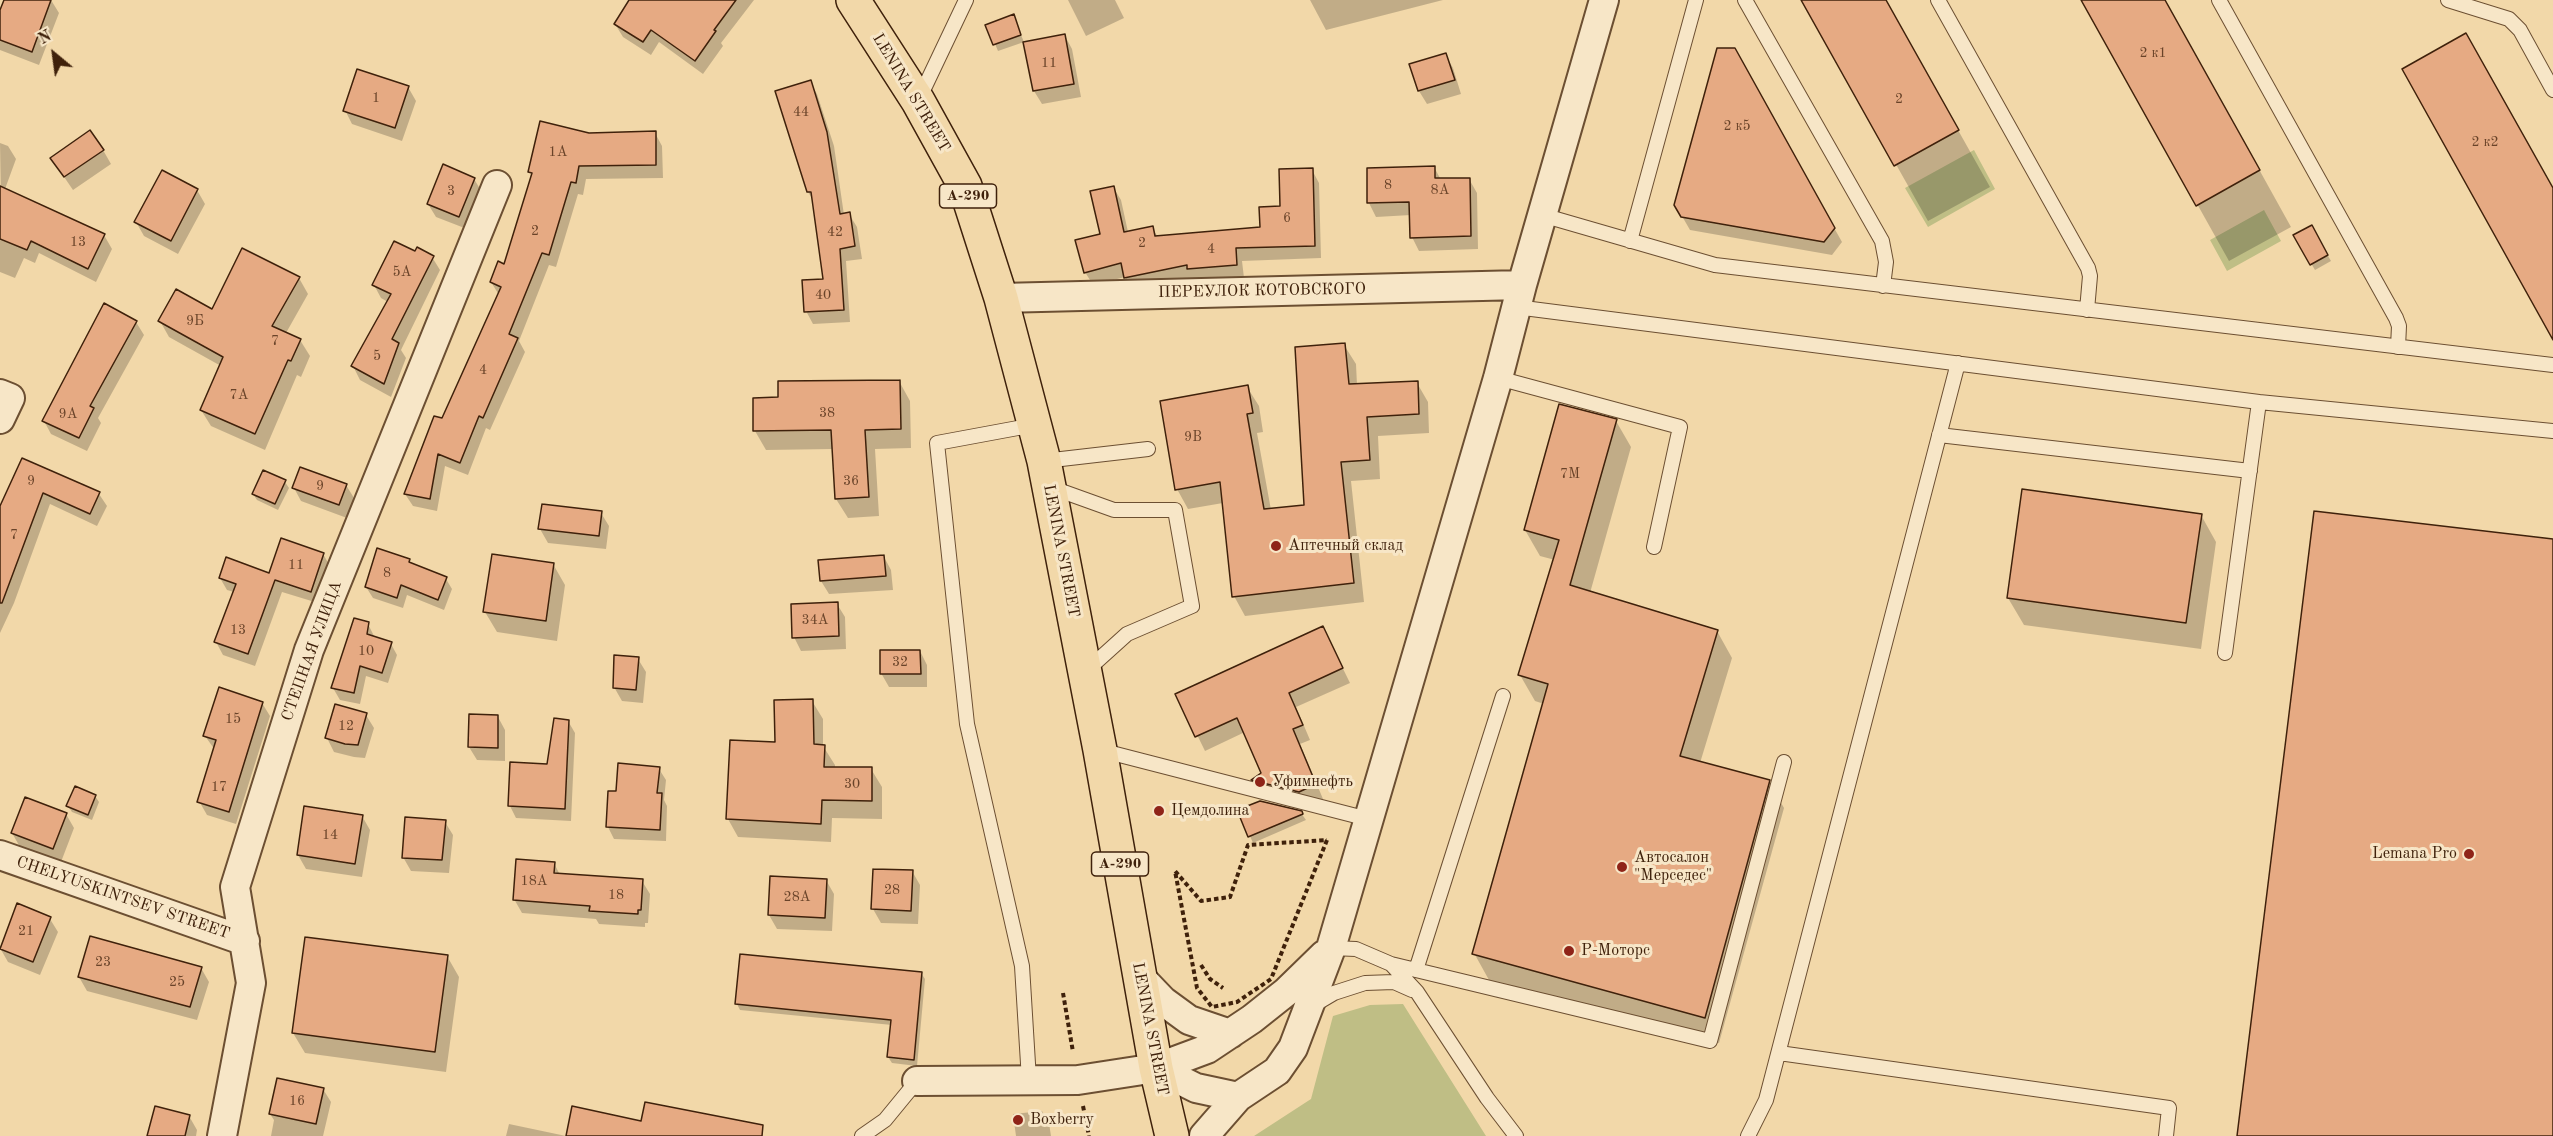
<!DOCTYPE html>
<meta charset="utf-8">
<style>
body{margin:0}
#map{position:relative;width:2553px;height:1136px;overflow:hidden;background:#f2d8a9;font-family:"Old Standard TT",serif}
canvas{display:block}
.north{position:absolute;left:24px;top:24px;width:60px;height:60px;-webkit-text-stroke:4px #f7e6c7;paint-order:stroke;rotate:331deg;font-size:16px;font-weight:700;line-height:24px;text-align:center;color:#3f210b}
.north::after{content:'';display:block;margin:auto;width:21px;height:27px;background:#3f210b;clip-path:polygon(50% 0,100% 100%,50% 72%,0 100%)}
</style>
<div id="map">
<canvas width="2553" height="1136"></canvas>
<div class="north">N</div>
</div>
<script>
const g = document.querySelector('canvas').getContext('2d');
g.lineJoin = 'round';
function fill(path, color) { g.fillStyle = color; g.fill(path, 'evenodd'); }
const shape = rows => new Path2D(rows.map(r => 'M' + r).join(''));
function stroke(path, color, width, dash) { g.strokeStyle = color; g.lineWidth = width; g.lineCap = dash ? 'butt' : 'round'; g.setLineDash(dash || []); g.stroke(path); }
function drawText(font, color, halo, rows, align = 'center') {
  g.font = font + ' "Old Standard TT",serif'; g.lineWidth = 6; g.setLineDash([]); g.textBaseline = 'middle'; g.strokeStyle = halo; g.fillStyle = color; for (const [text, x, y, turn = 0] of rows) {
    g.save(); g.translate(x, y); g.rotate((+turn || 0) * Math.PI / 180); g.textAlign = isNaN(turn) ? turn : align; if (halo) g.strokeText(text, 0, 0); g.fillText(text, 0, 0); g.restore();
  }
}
const green = shape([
 [1974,150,1995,189,1928,227,1905,188],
 [2264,210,2281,241,2227,271,2210,240],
 [1403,1004,1486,1136,1254,1136,1311,1099,1333,1016,1370,1005]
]);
const shadow = shape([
 [5,0,51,0,59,13,39,65,0,50,0,14],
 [631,0,754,0,721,43,723,46,703,74,659,42,651,55,623,37,615,24],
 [1068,0,1115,0,1124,18,1086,36],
 [1310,0,1443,0,1326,30],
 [1803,0,1885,0,1990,187,1928,221],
 [2083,0,2165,0,2291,227,2229,261],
 [1013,16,1024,42,998,51,987,25],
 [1065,36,1072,49,1081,97,1042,104,1034,91,1025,43],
 [1734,49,1842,242,1832,255,1690,230,1675,204],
 [1445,54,1453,68,1461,94,1427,104,1419,91,1411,65],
 [810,82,817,94,834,146,844,215,849,214,857,227,862,259,846,261,850,322,813,324,806,311,825,280,813,200,808,192],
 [408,87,416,101,402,141,352,124,345,110],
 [655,133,662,146,663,178,586,179,583,195,578,194,556,267,549,265,519,341,525,352,490,430,486,428,468,475,445,466,437,511,413,506,405,494,442,420,499,295,491,282,505,266,532,176,530,171,589,135],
 [0,143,8,146,16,159,1,200],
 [103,150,111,164,73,190,60,171],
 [1434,167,1441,180,1469,179,1477,193,1478,249,1419,251,1412,237,1411,215,1376,217,1369,203,1368,169],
 [1312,170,1319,183,1321,258,1242,261,1244,278,1196,282,1194,278,1133,291,1125,277,1093,285,1085,272,1101,235,1113,187,1121,200,1128,232,1152,228,1158,237,1261,228,1281,208],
 [474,179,482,192,467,229,436,217,428,204],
 [197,190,205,204,178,254,144,236,136,222],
 [2311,227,2331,261,2315,270,2295,236],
 [0,229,104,235,112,249,96,282,39,253,35,263,24,258,15,278,0,272],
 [415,253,432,257,440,270,401,350,406,358,391,397,360,380,353,366,388,302,381,298,374,285],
 [299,278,308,294,286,333,300,340,310,356,301,377,297,375,265,450,211,426,201,410,221,366,169,337,160,321,212,311],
 [136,322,144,335,98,418,101,423,87,451,51,434,44,421],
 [1344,345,1356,364,1357,385,1417,383,1428,402,1429,433,1378,436,1380,479,1351,481,1364,602,1245,616,1234,596,1223,503,1188,509,1177,489,1247,387,1259,406,1263,432,1257,433,1271,510,1305,506],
 [899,381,910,401,911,448,875,449,879,516,848,518,836,499,833,449,766,450,755,431,780,399],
 [1616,421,1631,447,1590,593,1717,631,1732,658,1700,763,1769,782,1784,808,1719,1043,1489,980,1474,953,1544,704,1535,701,1520,675,1555,560,1540,556,1525,530],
 [23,460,99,494,107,506,97,526,50,504,14,603,0,633,0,517],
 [285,482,289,488,278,510,257,500,253,494],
 [346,485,354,498,347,518,301,501,294,488],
 [2023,491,2201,515,2216,542,2201,649,2024,625,2008,598],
 [601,513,609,526,606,549,548,543,540,529],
 [323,554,330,566,318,603,282,592,255,666,223,655,216,642,234,592,227,590,220,578,269,575],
 [884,557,891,570,893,590,829,594,821,581],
 [409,560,412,565,446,579,452,589,444,610,407,595,403,608,373,598,366,587],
 [553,564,565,585,557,641,497,632,485,612],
 [837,604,845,617,846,649,801,651,794,637],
 [368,624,375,638,391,644,397,655,388,683,366,676,360,704,340,700,333,688],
 [1323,628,1350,683,1296,707,1310,740,1300,744,1323,799,1308,806,1261,794,1253,780,1263,774,1245,732,1205,751,1177,694],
 [920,651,927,665,927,687,889,687,881,673],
 [638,659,646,672,643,703,622,701,614,687],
 [812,701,823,719,823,746,835,765,835,768,871,769,882,787,882,819,832,818,831,842,738,837,728,819,776,744],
 [262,703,270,716,236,824,207,815,199,801,215,750,205,736],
 [366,715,374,728,365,758,354,757,334,752,327,738],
 [498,717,505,730,505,761,477,760,469,747],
 [568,721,575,733,571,821,516,818,510,806,548,766],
 [659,769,666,780,664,800,667,806,666,841,614,839,608,827,617,792],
 [95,796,99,802,92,820,72,812,68,806],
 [1239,811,1301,813,1306,820,1253,843],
 [66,814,74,828,61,862,20,847,12,833],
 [362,816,370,830,362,877,306,869,298,855],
 [445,822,453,835,449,873,411,871,403,857],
 [554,863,560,875,642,881,650,894,648,923,645,923,645,927,599,924,596,919,522,913,514,899],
 [912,871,920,885,918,924,881,923,873,909],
 [826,880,834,894,832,931,777,929,769,915],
 [18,905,50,919,58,932,40,975,8,962,0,948],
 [447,956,459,977,446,1072,305,1053,293,1033],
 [201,968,209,982,197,1020,87,991,79,977],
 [921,973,925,979,917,1066,892,1063,888,1057,892,1025,740,1010,737,1004],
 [323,1089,331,1102,323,1136,271,1136,274,1120,270,1114],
 [1042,1111,1049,1123,1051,1136,1016,1136,1013,1114],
 [189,1116,197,1130,196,1136,148,1136],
 [509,1124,566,1136,506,1136]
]);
const building = shape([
 [4,0,51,0,32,52,0,40,0,10,4,0],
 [629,0,736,0,714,30,716,31,695,61,651,30,643,42,614,24,629,0],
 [1801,0,1886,0,1959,130,1894,166,1801,0],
 [2081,0,2165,0,2260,170,2196,206,2081,0],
 [1014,14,1021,35,993,45,985,25,1014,14],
 [2466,33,2553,188,2553,340,2402,69,2466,33],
 [1065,34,1074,84,1033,91,1023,42,1065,34],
 [1717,48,1735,48,1835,228,1824,242,1681,217,1674,205,1717,48],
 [1446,53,1455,80,1418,91,1409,64,1446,53],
 [357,69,409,86,395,128,343,111,357,69],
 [811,80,827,132,840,214,850,212,855,246,840,249,844,310,804,312,802,280,823,279,811,192,807,192,775,91,811,80],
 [540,121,589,133,656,131,656,165,579,166,576,183,571,182,549,255,542,253,509,334,518,338,483,418,479,416,460,463,438,454,430,499,404,494,434,416,442,418,501,287,490,282,498,261,504,264,532,173,528,172,540,121],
 [90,130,104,150,64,177,50,158,90,130],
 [443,164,475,178,459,217,427,204,443,164],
 [1435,166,1435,178,1470,178,1471,236,1410,238,1409,202,1367,203,1367,168,1435,166],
 [1313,168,1315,246,1236,248,1237,265,1187,269,1187,265,1124,278,1121,263,1084,273,1075,240,1100,234,1090,191,1114,186,1124,232,1153,226,1155,236,1260,227,1259,207,1280,206,1279,169,1313,168],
 [162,170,198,189,171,241,134,222,162,170],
 [0,186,105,234,88,269,31,241,27,250,0,239,0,186],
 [2312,225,2328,255,2310,265,2293,235,2312,225],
 [394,241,415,251,417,247,434,256,392,339,399,343,384,384,351,366,391,294,372,285,394,241],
 [242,248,300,277,272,326,301,339,291,361,288,360,255,434,200,410,223,357,158,321,176,289,212,309,242,248],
 [104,303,137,321,90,406,94,408,79,438,42,421,104,303],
 [1345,343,1349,384,1418,381,1419,414,1367,417,1370,460,1341,462,1354,583,1232,597,1220,482,1175,490,1160,401,1248,385,1253,413,1247,414,1264,509,1304,505,1295,347,1345,343],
 [900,380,901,429,865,430,869,497,835,499,831,430,753,431,753,398,778,397,778,381,900,380],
 [1559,404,1617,419,1570,585,1718,630,1680,756,1770,780,1705,1018,1472,954,1548,684,1518,675,1559,540,1524,530,1559,404],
 [22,458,100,492,90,514,43,493,2,603,0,603,0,506,22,458],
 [300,467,347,484,339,505,292,488,300,467],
 [263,470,286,480,275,504,252,494,263,470],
 [2022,489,2202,514,2186,623,2007,598,2022,489],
 [542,504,602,511,599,536,538,529,542,504],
 [2314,511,2553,539,2553,1136,2237,1136,2314,511],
 [281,538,324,553,311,592,275,580,248,654,214,642,236,584,219,578,226,557,269,573,281,538],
 [377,548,410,559,409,562,447,577,438,600,401,585,397,598,365,587,377,548],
 [492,554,554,563,546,621,483,612,492,554],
 [884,555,886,576,820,581,818,560,884,555],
 [838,602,839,636,792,638,791,604,838,602],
 [354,618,369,622,367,634,392,642,382,673,360,666,354,693,331,688,354,618],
 [1323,626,1343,668,1289,693,1303,725,1293,729,1316,784,1299,792,1251,780,1261,773,1237,718,1195,737,1175,694,1323,626],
 [880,650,920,650,921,674,880,674,880,650],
 [614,655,639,657,636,690,613,688,614,655],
 [219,687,263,702,229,812,197,802,216,740,203,736,219,687],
 [813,699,814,744,825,745,824,767,872,767,872,801,822,800,821,824,726,819,730,740,775,742,774,700,813,699],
 [335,704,367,713,358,745,345,744,325,738,335,704],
 [469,714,498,715,498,748,468,747,469,714],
 [554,718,569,720,565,809,508,806,510,762,547,764,554,718],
 [618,763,660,767,657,793,662,793,660,830,606,827,608,791,616,791,618,763],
 [75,786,96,795,88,815,66,806,75,786],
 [25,797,67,813,53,849,11,833,25,797],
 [1260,801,1302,811,1303,814,1248,837,1237,810,1260,801],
 [304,806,363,815,355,864,297,855,304,806],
 [405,817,446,820,442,860,402,858,405,817],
 [516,859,555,862,554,873,643,879,641,910,638,910,638,914,589,911,590,906,513,900,516,859],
 [873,869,913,870,911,911,871,909,873,869],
 [770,876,827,879,825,918,768,915,770,876],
 [17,903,51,917,33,962,0,949,17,903],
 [90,936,202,967,190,1007,78,977,90,936],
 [305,937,448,955,435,1052,292,1033,305,937],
 [740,954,922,972,914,1060,887,1057,891,1020,735,1004,740,954],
 [277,1078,324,1088,316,1124,269,1114,277,1078],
 [645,1102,763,1125,762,1136,566,1136,572,1106,641,1121,645,1102],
 [155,1106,190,1115,185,1136,147,1136,155,1106]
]);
const path = shape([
 [1327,840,1271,979,1237,1002,1212,1007,1197,988,1175,871,1201,901,1230,897,1248,845,1327,840],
 [1201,965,1210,979,1223,988],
 [1063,993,1073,1052],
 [1083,1106,1089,1136]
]);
const service = shape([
 [1745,0,1882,241,1886,262,1883,286],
 [1938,0,2088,268,2090,276,2087,310],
 [2219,0,2396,318,2399,326,2398,347],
 [2448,0,2509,19,2520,30,2553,90],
 [919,99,966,0],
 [1542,215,1715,265,2553,365],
 [1630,241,1696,0],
 [1516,307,2259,402,2553,431],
 [1498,378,1680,427,1654,547],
 [1939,435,2250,471],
 [1044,461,1148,449],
 [1050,487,1114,510,1175,510,1192,606,1127,634,1086,671],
 [2225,653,2259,402],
 [1100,750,1368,819],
 [1331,948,1356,949,1391,964,1417,992,1487,1098,1516,1136],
 [1391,964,1710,1041,1784,762],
 [1416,970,1503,696],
 [1312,1006,1334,993,1365,983,1394,982,1412,990],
 [1779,1053,2169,1108,2166,1136],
 [1029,1080,1022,966,967,724,937,443,1034,425],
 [862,1136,885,1120,917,1081],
 [1748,1136,1766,1100,1958,363]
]);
const minor = shape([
 [1001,298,1522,285],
 [0,394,10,398,0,419],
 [0,855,245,941],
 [1140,977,1163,1001,1189,1020,1230,1034],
 [1156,1068,1196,1088,1238,1097,1277,1071,1293,1048,1331,948,1498,378,1522,285,1604,0],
 [917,1081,1078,1080,1156,1068,1207,1049,1252,1019,1286,992,1324,955],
 [222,1136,251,983,235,887,309,650,497,185],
 [1204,1136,1238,1097]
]);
const trunk = shape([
 [853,0,918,101,965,186,1001,298,1044,461,1100,750,1156,1068,1172,1136]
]);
const markers = [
 [1276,546,6,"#8f2418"],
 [1260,782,6,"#8f2418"],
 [1159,811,6,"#8f2418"],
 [2469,854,6,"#8f2418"],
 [1622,867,6,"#8f2418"],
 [1569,951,6,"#8f2418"],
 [1018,1120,6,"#8f2418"]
];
const numberNames = [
 ["2 к1",2153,53],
 ["11",1049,63],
 ["1",376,98],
 ["2",1899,99],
 ["44",801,112],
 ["2 к5",1737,126],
 ["2 к2",2485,142],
 ["1А",558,152],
 ["8",1388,185],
 ["8А",1440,190],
 ["3",451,191],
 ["6",1287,218],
 ["2",535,231],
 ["42",835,232],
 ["13",78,242],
 ["2",1142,243],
 ["4",1211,249],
 ["5А",402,272],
 ["40",823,295],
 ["9Б",195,321],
 ["7",275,341],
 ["5",377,356],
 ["4",483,370],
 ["7А",239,395],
 ["38",827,413],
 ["9А",68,414],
 ["9В",1193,437],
 ["7М",1570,474],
 ["9",31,481],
 ["36",851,481],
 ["9",320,486],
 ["7",14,535],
 ["11",296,565],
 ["8",387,573],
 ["34А",815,620],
 ["13",238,630],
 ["10",366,651],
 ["32",900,662],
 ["15",233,719],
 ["12",346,726],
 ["30",852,784],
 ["17",219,787],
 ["14",330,835],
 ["18А",534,881],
 ["28",892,890],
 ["18",616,895],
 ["28А",797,897],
 ["21",26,931],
 ["23",103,962],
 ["25",177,982],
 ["16",297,1101]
];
const shields = [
 [968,196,57],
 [1120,864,57]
];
const shieldNames = [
 ["А-290",968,196],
 ["А-290",1120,864]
];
const streetNames = [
 ["LENINA STREET",911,93,59],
 ["ПЕРЕУЛОК КОТОВСКОГО",1262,291,-1],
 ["LENINA STREET",1061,551,79],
 ["СТЕПНАЯ УЛИЦА",312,651,-70],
 ["CHELYUSKINTSEV STREET",123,898,19],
 ["LENINA STREET",1150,1029,79]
];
const poiNames = [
 ["Аптечный склад",1288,546],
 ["Уфимнефть",1272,782],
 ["Цемдолина",1171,811],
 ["Lemana Pro",2457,854,"right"],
 ["Автосалон",1634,858],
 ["\"Мерседес\"",1634,876],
 ["Р-Моторс",1581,951],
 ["Boxberry",1030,1120]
];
fill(green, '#bfbe85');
fill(shadow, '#0003');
fill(building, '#e6aa83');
stroke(building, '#3f210b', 1.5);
stroke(service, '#6c4f32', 16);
stroke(minor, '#6c4f32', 32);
stroke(trunk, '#3f210b', 36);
stroke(path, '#3f210b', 4, [4.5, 3]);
stroke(service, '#f7e6c7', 14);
stroke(minor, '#f7e6c7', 28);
stroke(trunk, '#f2d8a9', 33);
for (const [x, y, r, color] of markers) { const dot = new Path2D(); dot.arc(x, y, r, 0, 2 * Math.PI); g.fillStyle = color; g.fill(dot); stroke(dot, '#f7e6c7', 2); }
drawText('14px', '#694329', null, numberNames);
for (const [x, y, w] of shields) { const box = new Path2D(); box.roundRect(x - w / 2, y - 12, w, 24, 4.5); g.fillStyle = '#f7e6c7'; g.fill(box); stroke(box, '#3f210b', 1.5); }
drawText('bold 15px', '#3f210b', null, shieldNames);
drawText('16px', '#3f210b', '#f7e6c7', streetNames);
drawText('16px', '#3f210b', '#f7e6c7', poiNames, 'left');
</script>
